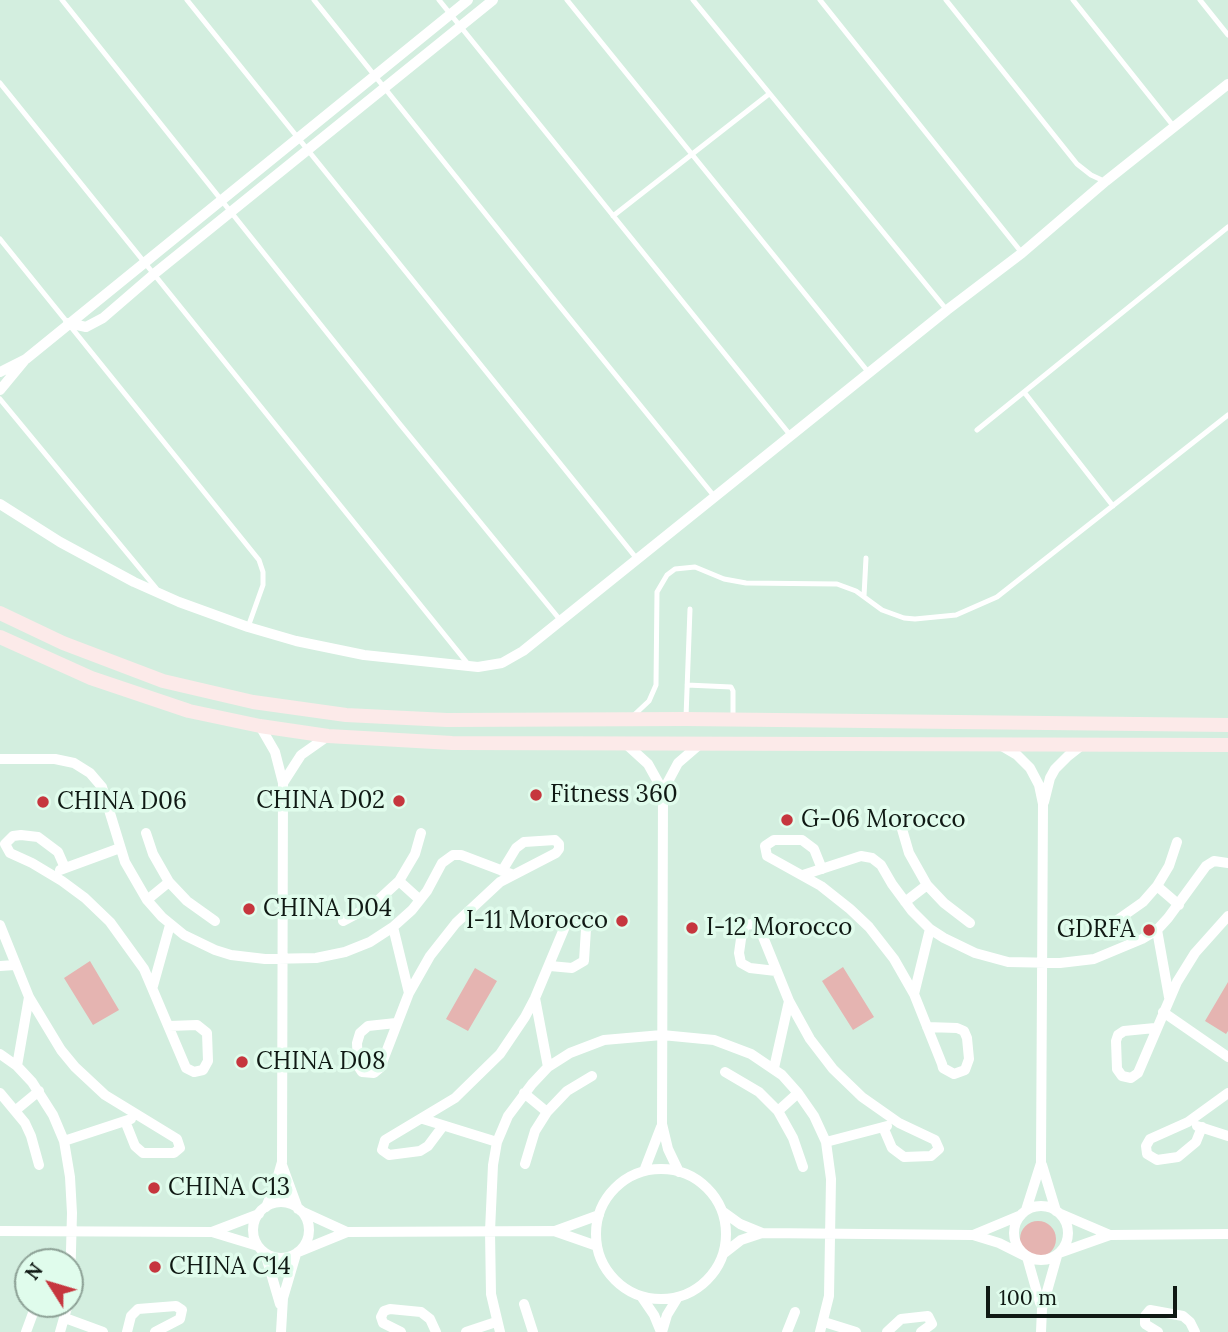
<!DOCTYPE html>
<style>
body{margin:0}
#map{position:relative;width:1228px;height:1332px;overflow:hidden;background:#d3eedf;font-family:Lora,serif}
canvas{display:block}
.north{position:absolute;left:14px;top:1248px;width:70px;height:70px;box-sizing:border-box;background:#e0fcec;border:2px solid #8da196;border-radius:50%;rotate:307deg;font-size:19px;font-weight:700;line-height:28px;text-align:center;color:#101914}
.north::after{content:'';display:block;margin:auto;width:24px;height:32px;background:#c6363e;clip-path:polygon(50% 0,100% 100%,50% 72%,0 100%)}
.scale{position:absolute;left:986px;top:1286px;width:191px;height:32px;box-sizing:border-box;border:4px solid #101914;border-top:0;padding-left:9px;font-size:21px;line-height:24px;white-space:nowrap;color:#101914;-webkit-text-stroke:5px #e0fcec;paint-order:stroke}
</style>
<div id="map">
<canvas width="1228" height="1332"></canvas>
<div class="north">N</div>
<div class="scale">100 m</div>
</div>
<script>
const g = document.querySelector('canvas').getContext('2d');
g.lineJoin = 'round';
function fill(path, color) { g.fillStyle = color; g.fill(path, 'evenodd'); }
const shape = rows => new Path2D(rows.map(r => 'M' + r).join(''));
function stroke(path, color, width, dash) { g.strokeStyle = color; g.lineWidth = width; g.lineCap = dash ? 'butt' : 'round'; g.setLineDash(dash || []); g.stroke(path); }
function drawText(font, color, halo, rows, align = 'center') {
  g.font = font + ' Lora,serif'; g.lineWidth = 7; g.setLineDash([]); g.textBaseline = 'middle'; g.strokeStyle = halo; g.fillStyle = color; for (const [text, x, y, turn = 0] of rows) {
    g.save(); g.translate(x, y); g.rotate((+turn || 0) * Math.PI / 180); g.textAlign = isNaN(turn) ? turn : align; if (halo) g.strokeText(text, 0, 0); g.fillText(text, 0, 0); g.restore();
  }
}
const green = shape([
 [90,961,119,1010,93,1025,64,978],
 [843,967,874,1017,853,1030,822,981],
 [475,968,497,981,468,1031,446,1019],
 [1228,982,1228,1031,1226,1034,1205,1021],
 '1020 1239a18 18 0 1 1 36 0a18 18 0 1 1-36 0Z'
]);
const lane = shape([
 [62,0,399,423,561,621],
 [187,0,637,559],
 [314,0,553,298,714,496],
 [439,0,791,436],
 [567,0,869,373],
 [693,0,946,309],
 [820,0,1022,253],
 [946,0,1077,164,1091,175,1104,181],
 [1073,0,1175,128],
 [1200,0,1228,35],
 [0,83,468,664],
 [613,216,769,94],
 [0,239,259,560,263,572,263,585,248,627],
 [1024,392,1113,506],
 [0,399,156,588],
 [977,430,1228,227],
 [864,596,866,558],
 [687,685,731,687,733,691,733,719],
 [633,716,649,701,656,685,657,592,667,575,675,569,695,567,724,579,746,583,837,584,856,591,882,610,904,618,915,619,956,615,997,597,1228,415],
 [686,717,690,609]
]);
const street = shape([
 [68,323,86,327,103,318,154,274,493,0],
 [0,372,26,359,468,0],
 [0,390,24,361],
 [0,504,60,542,134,582,179,602,248,627,296,641,364,655,478,667,502,663,523,651,947,310,1022,253,1106,181,1228,84],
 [260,726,275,752,283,783,282,1162,275,1186,266,1207],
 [625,743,648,764,663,791],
 [1000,745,1017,755,1030,768,1039,785,1043,804,1041,1163,1026,1210],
 [0,759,55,759,74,763,90,773,102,787,125,862,147,900,162,917,184,935,215,950,231,955,265,959,316,958,345,952,370,942,393,927,412,910,427,891,442,863,453,855,461,855,511,874],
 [283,783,301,755,328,736],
 [1044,802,1050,778,1055,769,1068,756,1082,745],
 [902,829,909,853,927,885,944,903,970,923],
 [146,833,153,854,169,882,187,901,215,921],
 [65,868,58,852,38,837,21,835,13,836,5,844,10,853,32,863,62,881,85,898,110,922,144,969,186,1068,194,1072,203,1070,208,1061,207,1033,197,1025,169,1026],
 [822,869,814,849,802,840,774,840,765,846,767,856,821,886,850,909,869,927,894,959,914,994,942,1064,943,1068,954,1074,965,1070,969,1059,967,1038,964,1031,957,1028,927,1027],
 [60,870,120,848],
 [803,875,861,856,872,858,881,865,892,884,912,911,930,929,944,938,975,953,1008,962,1060,963,1094,959,1142,939,1157,930,1168,918,1206,866,1214,861,1228,863],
 [399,881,420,900],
 [1157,886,1179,905],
 [147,900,169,882],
 [905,902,927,885],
 [343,921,373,905,399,881,415,854,421,833],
 [1116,921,1143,902,1157,886,1169,866,1177,842],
 [0,925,29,997,61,1050,75,1067,105,1095,177,1139,180,1148,174,1153,143,1153,135,1146,125,1121],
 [393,927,409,993],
 [1157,930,1169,997],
 [0,966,15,965],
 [776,971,750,968,741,963,739,953,742,932,746,925,753,924,759,927,789,1001,810,1039,833,1069,862,1097,899,1123,935,1140,939,1149,931,1156,904,1157,892,1148,883,1127],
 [153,986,170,925],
 [914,994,930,929],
 [535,998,548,1067],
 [1163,1012,1228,1057],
 [396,1023,368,1026,360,1033,357,1043,358,1066,362,1072,374,1073,380,1068,409,993,430,956,456,923,500,882,556,853,559,849,559,844,555,840,524,842,516,848,502,871],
 [1155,1028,1124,1031,1118,1035,1116,1041,1117,1069,1122,1076,1131,1078,1138,1073,1177,982,1195,953,1228,916],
 [0,1054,17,1066,32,1082,53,1115,64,1141,70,1177,72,1213,70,1288],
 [17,1066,29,997],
 [774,1068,789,1001],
 [725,1072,759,1092,778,1111,793,1138,803,1167],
 [0,1093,25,1123,31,1136,39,1165],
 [524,1093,547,1112],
 [16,1110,39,1091],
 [778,1111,798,1093],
 [423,1119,497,1142],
 [443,1126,428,1146,420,1151,389,1155,382,1150,385,1140,455,1098,500,1054,525,1017,535,998,566,924,572,919,580,920,586,929,584,961,572,968,550,966],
 [1197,1126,1228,1136],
 [1202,1127,1196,1142,1178,1157,1157,1160,1147,1154,1146,1146,1150,1139,1188,1122,1228,1093],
 [64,1141,131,1119],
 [826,1142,887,1126],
 [525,1164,535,1131,547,1112,567,1091,592,1076],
 [282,1165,298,1209],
 [1042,1165,1056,1211],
 '596 1234a65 65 0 1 1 130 0a65 65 0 1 1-130 0Z',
 [644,1171,661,1127],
 [679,1172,668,1149,662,1124,663,791,678,763,700,744],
 '253 1230a28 28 0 1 1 56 0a28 28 0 1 1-56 0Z',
 '1014 1233a27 27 0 1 1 54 0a27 27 0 1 1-54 0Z',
 [301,1211,347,1232],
 [722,1211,740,1224,762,1233],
 [1061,1214,1110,1235],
 [0,1231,212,1232,258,1246],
 [555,1231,599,1215],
 [212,1232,259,1214],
 [973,1235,1021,1215],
 [298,1252,347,1232,554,1231,597,1246],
 [265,1253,280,1304],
 [1059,1253,1110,1235,1228,1234],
 [723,1254,741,1240,762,1233,973,1235,999,1243,1025,1256],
 [1027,1257,1040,1303],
 [641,1296,654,1315,661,1332],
 [524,1304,533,1332],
 [65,1318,103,1332],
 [824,1322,856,1332],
 [26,1332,36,1305],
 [60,1332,68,1304],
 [127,1332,131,1316,138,1309,176,1306,182,1310,180,1319,155,1332],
 [281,1332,283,1298,296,1254],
 [401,1332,383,1323,381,1317,384,1311,390,1309,421,1312,430,1319,436,1332],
 [466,1332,496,1322],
 [500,1332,491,1294,490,1231,493,1165,497,1142,508,1116,532,1084,548,1067,570,1053,604,1040,662,1035,714,1040,751,1054,782,1075,798,1093,814,1116,826,1142,831,1179,829,1296,820,1332],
 [662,1332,667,1315,678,1297],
 [787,1332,795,1312],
 [887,1332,901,1319,928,1316,932,1324,921,1332],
 [1041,1332,1042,1309,1057,1256],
 [1158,1332,1145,1324,1145,1316,1150,1310,1183,1316,1190,1322,1195,1332]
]);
const secondary = shape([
 [0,613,63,643,163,681,253,702,346,715,447,720,686,719,1228,725],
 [0,637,91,678,189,711,260,726,328,736,452,743,1228,745]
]);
const markers = [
 [536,795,7,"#c6363e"],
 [399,801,7,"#c6363e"],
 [43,802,7,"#c6363e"],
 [787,820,7,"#c6363e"],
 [249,909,7,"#c6363e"],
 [622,921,7,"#c6363e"],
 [692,928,7,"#c6363e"],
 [1149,930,7,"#c6363e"],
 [242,1062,7,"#c6363e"],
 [154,1188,7,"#c6363e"],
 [155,1267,7,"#c6363e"]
];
const poiNames = [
 ["Fitness 360",550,795],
 ["CHINA D02",385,801,"right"],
 ["CHINA D06",57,802],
 ["G-06 Morocco",801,820],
 ["CHINA D04",263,909],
 ["I-11 Morocco",608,921,"right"],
 ["I-12 Morocco",706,928],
 ["GDRFA",1135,930,"right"],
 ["CHINA D08",256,1062],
 ["CHINA C13",168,1188],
 ["CHINA C14",169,1267]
];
fill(green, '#e5b4b1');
stroke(lane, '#fff', 5);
stroke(street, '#fff', 10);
stroke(secondary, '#fceae9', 14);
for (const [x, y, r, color] of markers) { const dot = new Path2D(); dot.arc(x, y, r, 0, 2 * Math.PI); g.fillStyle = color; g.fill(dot); stroke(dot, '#e0fcec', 2.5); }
drawText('24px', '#101914', '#e0fcec', poiNames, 'left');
</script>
